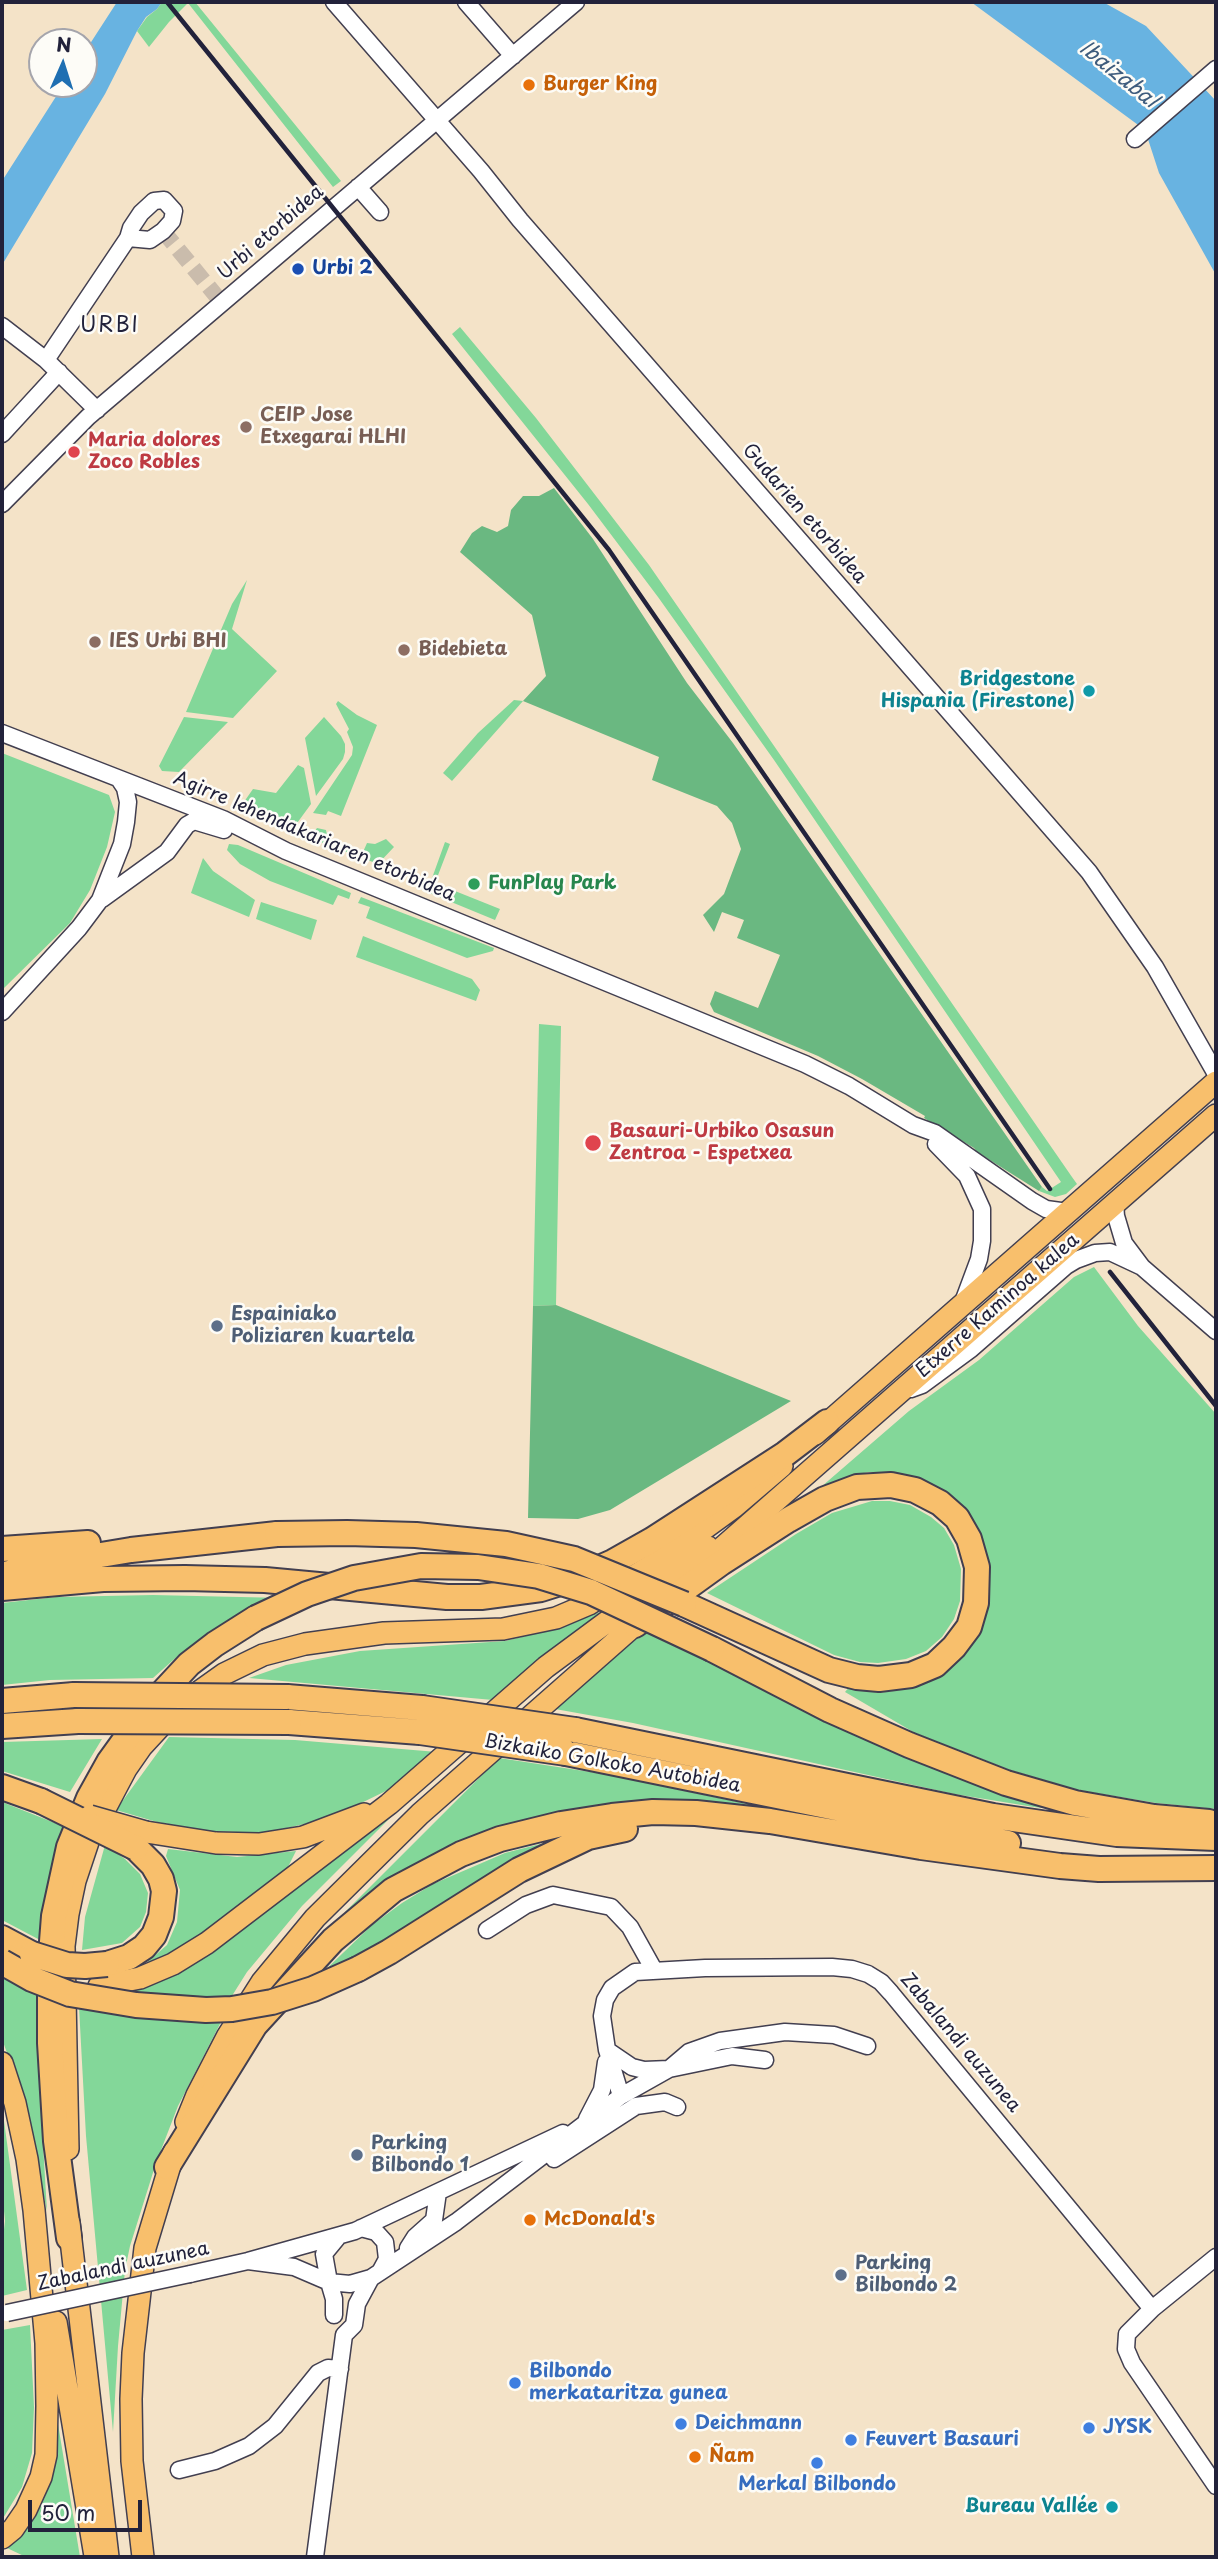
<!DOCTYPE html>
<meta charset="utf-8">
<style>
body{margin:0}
#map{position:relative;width:1218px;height:2559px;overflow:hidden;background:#f4e3c8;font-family:"Playpen Sans",sans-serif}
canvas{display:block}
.frame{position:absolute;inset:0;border:4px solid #22223b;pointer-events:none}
.north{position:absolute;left:28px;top:28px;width:70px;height:70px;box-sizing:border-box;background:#fdfcf7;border:2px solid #a5a5ac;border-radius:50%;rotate:3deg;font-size:19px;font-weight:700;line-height:28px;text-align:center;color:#22223b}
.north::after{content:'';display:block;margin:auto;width:24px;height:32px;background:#1f6fb2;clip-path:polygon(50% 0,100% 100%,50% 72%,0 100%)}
.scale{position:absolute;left:28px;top:2500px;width:114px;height:32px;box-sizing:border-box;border:4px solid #22223b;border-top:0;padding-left:9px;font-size:21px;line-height:24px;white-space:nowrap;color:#22223b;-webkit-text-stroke:5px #fdfcf7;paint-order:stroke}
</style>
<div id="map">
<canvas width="1218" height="2559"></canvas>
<div class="frame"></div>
<div class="north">N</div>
<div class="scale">50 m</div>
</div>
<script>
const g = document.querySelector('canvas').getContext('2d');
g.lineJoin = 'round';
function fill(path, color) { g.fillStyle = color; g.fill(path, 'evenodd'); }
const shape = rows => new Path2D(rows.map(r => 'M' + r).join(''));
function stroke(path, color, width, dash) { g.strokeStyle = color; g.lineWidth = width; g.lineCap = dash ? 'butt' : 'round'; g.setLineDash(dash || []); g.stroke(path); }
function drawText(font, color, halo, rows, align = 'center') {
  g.font = font + ' "Playpen Sans",sans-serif'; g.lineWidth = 5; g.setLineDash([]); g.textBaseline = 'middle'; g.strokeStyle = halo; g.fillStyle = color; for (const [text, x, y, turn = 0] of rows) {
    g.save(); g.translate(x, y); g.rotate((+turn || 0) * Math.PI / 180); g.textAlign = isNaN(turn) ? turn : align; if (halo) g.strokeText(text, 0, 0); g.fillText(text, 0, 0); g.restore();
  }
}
const green = shape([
 [162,2,195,2,341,181,333,187,188,3,169,22,149,47,137,31,147,17,157,9],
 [460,327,536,418,649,565,1072,1177,1077,1184,1066,1194,1055,1197,1039,1191,1042,1187,1047,1191,1061,1182,774,760,658,597,588,504,452,334],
 [247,580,232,629,277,671,233,718,186,712,232,604],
 [514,700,523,701,452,781,443,773,478,733],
 [338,701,357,715,377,725,341,816,328,811,326,815,313,813,352,755,353,747,347,732,349,729,336,704],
 [184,717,228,722,179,772,162,771,159,766],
 [324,717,341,736,345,744,345,752,343,759,316,796,305,738],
 [2,753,109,795,115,812,107,847,90,890,70,923,2,990],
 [298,765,304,768,311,804,292,830,239,809,253,789,276,793],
 [317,828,326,830,328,840,363,852,367,843,375,844,386,839,394,847,378,864,310,838],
 [445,842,450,844,435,883,500,909,495,920,427,892],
 [229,844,238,845,351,893,349,899,338,895,333,905,270,881,240,864,227,850],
 [203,858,213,871,255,900,249,917,191,893],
 [361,897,494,948,493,951,467,958,366,918,370,907,358,903],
 [261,902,317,920,311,940,256,919],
 [363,936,472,979,480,990,476,1001,356,957],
 [539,1024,561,1026,556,1305,533,1306],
 [1094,1267,1138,1326,1216,1414,1216,1809,1156,1803,1078,1790,1010,1770,915,1733,845,1692,850,1686,878,1693,913,1688,941,1677,964,1656,981,1633,989,1605,990,1565,980,1534,966,1510,948,1493,920,1478,893,1472,869,1472,854,1475,821,1487,909,1411,979,1360,1074,1277],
 [872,1501,890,1501,910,1505,931,1517,944,1528,954,1545,961,1569,960,1601,954,1619,942,1637,926,1651,906,1659,878,1663,860,1662,834,1655,707,1593,796,1534,832,1513],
 [153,1595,284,1598,215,1630,180,1654,153,1678,50,1680,2,1685,2,1603,56,1597],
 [600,1612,493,1700,249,1678,286,1665,360,1651,505,1641,559,1628],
 [649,1628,1097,1814,1034,1807,954,1794,633,1723,555,1709],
 [169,1737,295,1740,437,1752,390,1789,353,1807,309,1823,264,1833,209,1831,157,1822,116,1810],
 [102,1739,70,1792,2,1771,2,1742],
 [499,1758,610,1775,766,1808,674,1805,489,1832,420,1861,344,1913],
 [2,1802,65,1827,48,1884,40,1940,2,1920],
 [396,1812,302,1906,247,1972,230,1999,206,2000,119,1992],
 [564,1838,385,1945,316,1979,372,1925,402,1903,433,1884,505,1853],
 [105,1845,125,1859,140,1874,148,1893,146,1912,140,1927,122,1943,82,1950,85,1917],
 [168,1849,237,1857,296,1851,286,1871,202,1936,169,1955,144,1965,167,1945,177,1922,180,1890,166,1856],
 [2,1975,36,1993,37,2044,47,2211,24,2100,2,2039],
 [79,2007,222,2020,178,2106,156,2163,130,2246,125,2270,118,2346,113,2432,86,2136],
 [2,2106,27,2290,2,2296,2,2246,5,2221,2,2191],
 [30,2325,34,2407,32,2453,22,2487,2,2520,2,2330],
 [58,2424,80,2557,26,2557,7,2548,21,2536,36,2516,45,2497,57,2456]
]);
const forest = shape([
 [554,488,593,539,687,683,733,743,1042,1187,1039,1191,977,1152,974,1148,924,1118,925,1116,862,1079,818,1056,714,1012,710,1004,715,991,758,1008,780,955,737,938,744,920,722,912,714,932,703,915,724,894,741,849,732,823,717,806,652,780,659,757,523,701,546,676,532,615,460,552,472,533,482,526,497,532,508,526,511,510,523,496,539,496],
 [556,1305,791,1401,610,1510,578,1519,528,1518,533,1306]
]);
const water = shape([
 [117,2,162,2,157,9,146,17,137,31,105,94,2,265,2,181,64,84,84,84,84,53],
 [971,2,1103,2,1146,26,1216,101,1216,275,1159,173,1145,130]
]);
const minorTunnel = shape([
 [163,231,222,303]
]);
const minor = shape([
 [334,2,481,171,520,220,1089,872,1155,967,1216,1074],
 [466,2,513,56],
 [1135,139,1216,69],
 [358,187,380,212],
 [164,200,174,211,172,221,163,231,150,240,128,238,131,228,141,213,154,201,164,200],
 [2,326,46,360,97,410],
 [46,360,128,238],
 [2,434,59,372],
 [2,504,88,417,576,2],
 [2,733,223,819,286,851,805,1064,849,1086,913,1125,935,1133,1032,1201,1046,1209,1068,1212],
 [102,899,167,852,187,825,194,821,224,830],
 [2,1012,79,928,100,900,122,844,126,822,128,802,125,788,119,779],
 [936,1144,967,1176,982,1209,982,1241,979,1259,963,1302],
 [1115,1203,1116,1216,1124,1243,1142,1267,1216,1331],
 [911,1389,922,1385,971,1349,1066,1266,1076,1260,1095,1253,1110,1252,1142,1267],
 [487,1930,526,1905,553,1895,611,1907,630,1927,654,1970],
 [607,2050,632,2067,644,2070,669,2069,732,2056,765,2060],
 [621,2096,607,2050,602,2016,605,2000,612,1988,635,1972,705,1968,832,1967,852,1969,868,1974,881,1982,891,1993,1152,2309],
 [587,2119,602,2090,606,2062],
 [554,2159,636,2106,665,2102,677,2107],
 [361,2228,376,2232,385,2242,387,2259,380,2272],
 [408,2248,415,2237,434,2220,438,2192],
 [1216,2257,1152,2309,1127,2334,1126,2349,1132,2363,1216,2486],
 [248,2261,294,2267,329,2282,350,2284,371,2278,456,2222,621,2096,669,2069,689,2052,720,2041,785,2032,834,2035,867,2046],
 [190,2274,248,2261,355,2231,563,2133],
 [334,2315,334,2299,329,2282,324,2254,338,2237],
 [179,2470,215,2461,249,2446,275,2426,318,2373,328,2368,340,2369],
 [315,2557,344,2335,354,2325,357,2304,371,2278]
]);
const major = shape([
 [815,1434,1216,1082],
 [699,1568,1216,1115],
 [146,1832,216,1843,259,1844,303,1837,364,1814],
 [99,1986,140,1978,173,1964,207,1943,389,1804,546,1667,708,1547],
 [2,2063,15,2103,27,2159,34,2210,46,2343,47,2406,46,2455,41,2477,26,2510,13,2529,2,2538],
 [186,2122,197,2095,227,2037,262,1982,315,1918,420,1814,646,1615],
 [68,2149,64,1946,68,1914,75,1881,89,1839,126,1769,142,1746,179,1706,224,1674,263,1655,305,1644,384,1633,503,1629,556,1618,589,1604,668,1555,734,1507,782,1466],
 [69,2223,108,2557],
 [56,2322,95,2556],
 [143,2557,132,2461,131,2399,133,2353,145,2248,174,2152]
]);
const highway = shape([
 [2,1549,88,1543],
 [5,1574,47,1564,131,1550,277,1534],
 [2,1588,103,1579,185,1578,265,1580,447,1597,481,1597,541,1589,579,1577,613,1562,652,1540,785,1454,827,1422],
 [635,1625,721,1563,788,1520,825,1499,857,1487,891,1485,915,1490,940,1503,957,1518,969,1539,977,1567,976,1603,969,1627,954,1647,935,1665,911,1675,879,1679,857,1677,829,1670,684,1604],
 [712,1649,830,1710,909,1745,1006,1783,1075,1803,1154,1817,1209,1822],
 [287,1697,422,1708],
 [2,1701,74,1695],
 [289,1722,420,1732],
 [2,1726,78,1721],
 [575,1730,993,1816,1117,1834,1216,1838],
 [566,1753,1008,1843],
 [2,1787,41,1801],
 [2,1938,32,1954],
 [107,1964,129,1957,144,1947,154,1935,161,1917,164,1891,161,1879,153,1865,136,1848],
 [358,1969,389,1952,519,1870,588,1837,625,1829],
 [167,2167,255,2025,333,1940,393,1890,461,1854,500,1839,561,1824,612,1816,653,1812,696,1813,770,1821,921,1847,1060,1866,1099,1869,1216,1868],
 [69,2238,56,2141,50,2043,50,1967,54,1916,69,1847,89,1798,109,1762,148,1708,189,1664,215,1644,256,1618]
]);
const rail = shape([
 [167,2,609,550,1050,1189],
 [1110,1272,1216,1406]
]);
const minorBridge = shape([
 [7,2313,190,2274]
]);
const majorBridge = shape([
 [90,1816,146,1832]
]);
const highwayBridge = shape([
 [277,1534,347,1533,416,1535,506,1544,574,1559,684,1604],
 [256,1618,307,1594,354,1578,421,1566,478,1567,539,1576,591,1592,712,1649],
 [74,1695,287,1697],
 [422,1708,575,1730],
 [78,1721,289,1722],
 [420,1732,566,1753],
 [41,1801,136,1848],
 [32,1954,67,1965,85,1966,107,1964],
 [2,1962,32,1979,70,1994,136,2005,206,2010,232,2009,272,2002,313,1989,358,1969]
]);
const markers = [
 [529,85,7,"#e8710a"],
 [298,269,7,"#1a4fb4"],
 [246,427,7,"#8d6e63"],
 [74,452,7,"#e0444e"],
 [95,642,7,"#8d6e63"],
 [404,650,7,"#8d6e63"],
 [1089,691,7,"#0f9aa8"],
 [474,884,7,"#2e9e5b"],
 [593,1143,9,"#e0444e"],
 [217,1326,7,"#5c6f8a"],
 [357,2155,7,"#5c6f8a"],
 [530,2220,7,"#e8710a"],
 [841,2275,7,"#5c6f8a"],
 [515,2383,7,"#3f7fe0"],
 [681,2424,7,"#3f7fe0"],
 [1089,2428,7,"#3f7fe0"],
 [851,2440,7,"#3f7fe0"],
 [695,2457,7,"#e8710a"],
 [817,2463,7,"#3f7fe0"],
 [1112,2507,7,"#0f9aa8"]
];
const foodNames = [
 ["Burger King",543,85],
 ["McDonald's",544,2220],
 ["Ñam",709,2457]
];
const streetNames = [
 ["Urbi etorbidea",271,233,-41],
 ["Gudarien etorbidea",804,514,49],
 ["Agirre lehendakariaren etorbidea",314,837,23],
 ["Etxerre Kaminoa kalea",998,1306,-41],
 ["Bizkaiko Golkoko Autobidea",612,1764,10],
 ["Zabalandi auzunea",960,2043,50],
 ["Zabalandi auzunea",123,2267,-12]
];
const transitNames = [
 ["Urbi 2",312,269]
];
const educationNames = [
 ["CEIP Jose",260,416],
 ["Etxegarai HLHI",260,438],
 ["IES Urbi BHI",109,642],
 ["Bidebieta",418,650]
];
const healthNames = [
 ["Maria dolores",88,441],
 ["Zoco Robles",88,463],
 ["Basauri-Urbiko Osasun",609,1132],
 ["Zentroa - Espetxea",609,1154]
];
const cultureNames = [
 ["Bridgestone",1075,680],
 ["Hispania (Firestone)",1075,702],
 ["Bureau Vallée",1098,2507]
];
const leisureNames = [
 ["FunPlay Park",488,884]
];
const serviceNames = [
 ["Espainiako",231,1315],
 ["Poliziaren kuartela",231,1337],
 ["Parking",371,2144],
 ["Bilbondo 1",371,2166],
 ["Parking",855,2264],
 ["Bilbondo 2",855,2286]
];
const shopNames = [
 ["Bilbondo",529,2372],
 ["merkataritza gunea",529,2394],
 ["Deichmann",695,2424],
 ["JYSK",1103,2428],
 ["Feuvert Basauri",865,2440],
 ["Merkal Bilbondo",817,2485,"center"]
];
const waterNames = [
 ["Ibaizabal",1118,75,39]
];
const neighbourhoodNames = [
 ["URBI",110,326]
];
fill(green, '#83d799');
fill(forest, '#6ab881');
fill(water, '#68b3e1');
stroke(minorTunnel, '#cabcac', 16, [16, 8]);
stroke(minor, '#423f50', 19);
stroke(major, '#423f50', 24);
stroke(highway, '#423f50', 28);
stroke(minor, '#fff', 16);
stroke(major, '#f8bf6c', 21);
stroke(highway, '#f8bf6c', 24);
stroke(rail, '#22223b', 4.5);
stroke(minorBridge, '#423f50', 19, []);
stroke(majorBridge, '#423f50', 24, []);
stroke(highwayBridge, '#423f50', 28, []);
stroke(minorBridge, '#fff', 16);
stroke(majorBridge, '#f8bf6c', 21);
stroke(highwayBridge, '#f8bf6c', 24);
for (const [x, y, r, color] of markers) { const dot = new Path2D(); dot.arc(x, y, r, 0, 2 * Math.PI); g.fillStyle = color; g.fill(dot); stroke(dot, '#fdfcf7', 2.5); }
drawText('bold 19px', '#c56008', '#fdfcf7', foodNames, 'left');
drawText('19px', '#22223b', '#fdfcf7', streetNames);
drawText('bold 19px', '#164399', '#fdfcf7', transitNames, 'left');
drawText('bold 19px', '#785e54', '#fdfcf7', educationNames, 'left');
drawText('bold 19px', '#be3a42', '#fdfcf7', healthNames, 'left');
drawText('bold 19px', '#0d838f', '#fdfcf7', cultureNames, 'right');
drawText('bold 19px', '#27864d', '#fdfcf7', leisureNames, 'left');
drawText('bold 19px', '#4e5e75', '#fdfcf7', serviceNames, 'left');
drawText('bold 19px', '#366cbe', '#fdfcf7', shopNames, 'left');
drawText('italic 21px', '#3e5c7d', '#fdfcf7', waterNames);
g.letterSpacing = '2px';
drawText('21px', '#22223b', '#fdfcf7', neighbourhoodNames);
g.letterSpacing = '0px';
</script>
